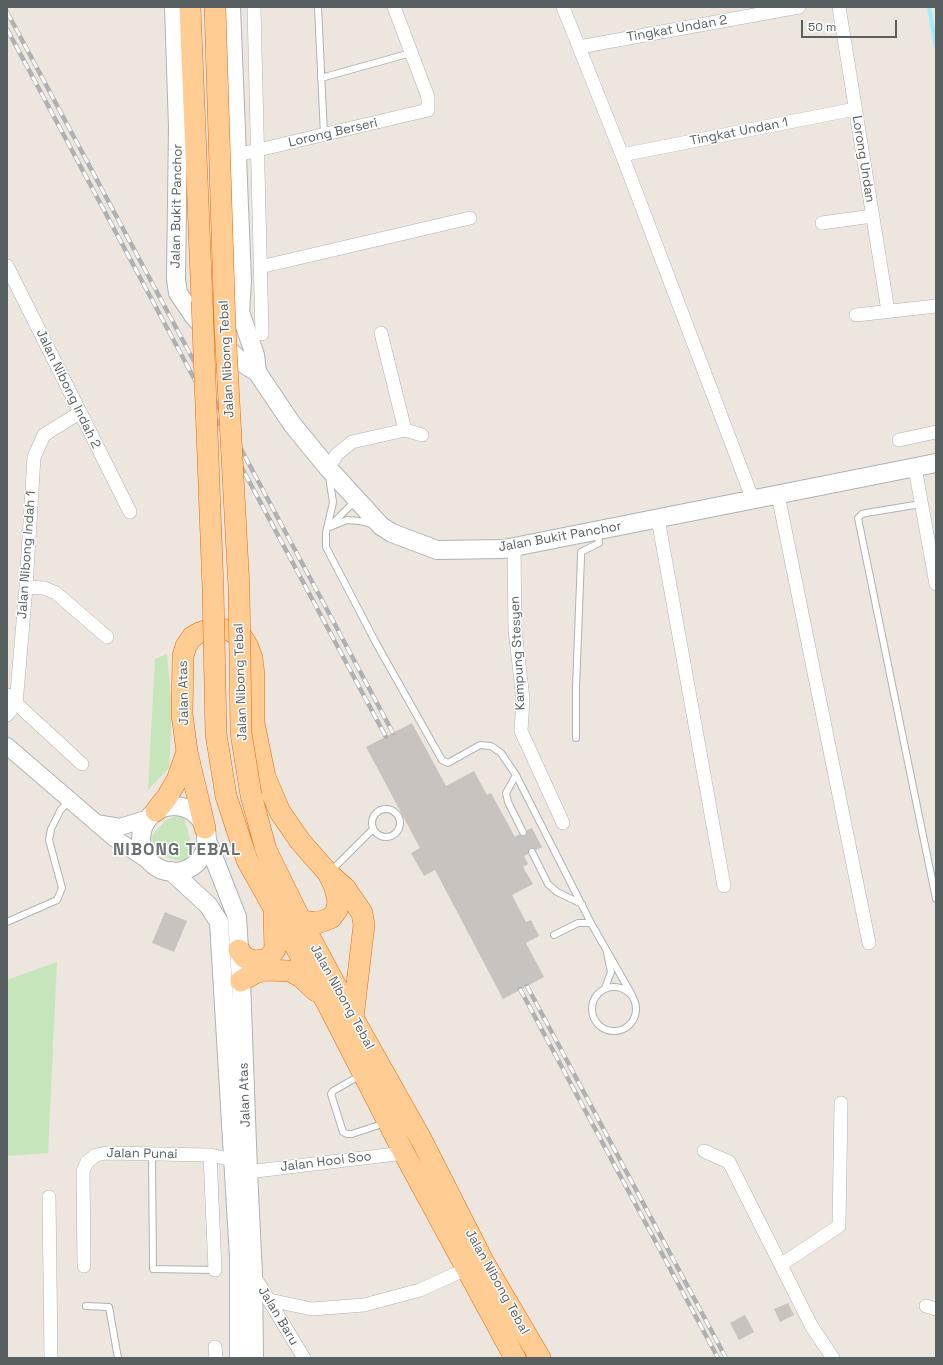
<!DOCTYPE html>
<style>
body{margin:0}
#map{position:relative;width:943px;height:1365px;overflow:hidden;background:#ece6df;font-family:"Space Grotesk",sans-serif}
canvas{display:block}
.frame{position:absolute;inset:0;border:8px solid #585f61;pointer-events:none}
.scale{position:absolute;left:801px;top:20px;width:96px;height:18px;box-sizing:border-box;border:2px solid #585f61;border-top:0;padding-left:5px;font-size:12px;line-height:14px;white-space:nowrap;color:#585f61;-webkit-text-stroke:3px #fff;paint-order:stroke}
</style>
<div id="map">
<canvas width="943" height="1365"></canvas>
<div class="frame"></div>
<div class="scale">50 m</div>
</div>
<script>
const g = document.querySelector('canvas').getContext('2d');
g.lineJoin = 'round';
function fill(path, color) { g.fillStyle = color; g.fill(path, 'evenodd'); }
const shape = rows => new Path2D(rows.map(r => 'M' + r).join(''));
function stroke(path, color, width, dash) { g.strokeStyle = color; g.lineWidth = width; g.lineCap = dash ? 'butt' : 'round'; g.setLineDash(dash || []); g.stroke(path); }
function drawText(font, color, halo, rows, align = 'center') {
  g.font = font + ' "Space Grotesk",sans-serif'; g.lineWidth = 3; g.setLineDash([]); g.textBaseline = 'middle'; g.strokeStyle = halo; g.fillStyle = color; for (const [text, x, y, turn = 0] of rows) {
    g.save(); g.translate(x, y); g.rotate((+turn || 0) * Math.PI / 180); g.textAlign = isNaN(turn) ? turn : align; if (halo) g.strokeText(text, 0, 0); g.fillText(text, 0, 0); g.restore();
  }
}
const green = shape([
 [167,654,172,711,169,768,148,790,155,659],
 [175,816,184,818,190,839,187,860,176,860,163,856,155,849,153,843,151,838,156,831,166,820],
 [57,962,48,1153,7,1156,7,980]
]);
const stream = shape([
 [929,7,936,47]
]);
const building = shape([
 [412,723,446,786,474,771,487,795,491,793,515,837,519,834,522,836,525,836,527,833,527,830,532,828,542,847,536,850,533,848,530,848,528,851,528,854,524,856,528,864,523,867,533,884,512,895,526,922,531,920,539,936,526,943,544,977,503,999,435,870,424,876,411,853,420,848,366,747],
 [165,912,187,921,174,952,152,943],
 [788,1303,794,1315,780,1322,774,1309],
 [745,1315,754,1332,739,1340,730,1323]
]);
const service = shape([
 [318,7,324,135],
 [321,78,411,53],
 [329,477,333,502,326,533,326,547,376,643,442,760,448,763,480,745,491,746,501,753,516,775,591,923,632,995],
 [921,504,866,513,862,514,858,518,859,523,936,899],
 [330,526,356,500],
 [327,528,347,520,360,521,372,524],
 [576,738,576,688,581,557,581,552,599,543,597,532],
 [516,775,506,793,508,802,523,832],
 '372 823a14 14 0 1 1 28 0a14 14 0 1 1-28 0Z',
 [532,852,548,884,557,892,582,904],
 [331,871,373,829],
 [7,922,57,900,62,888,49,840,51,829,60,811,69,800],
 [554,935,578,923,591,923],
 '592 1009a22 22 0 1 1 44 0a22 22 0 1 1-44 0Z',
 [605,988,611,972,607,953],
 [361,1075,333,1091,331,1094,343,1132,347,1134,352,1134,385,1123],
 [152,1154,153,1269,215,1270],
 [86,1306,109,1307,118,1358]
]);
const minor = shape([
 [254,7,262,334],
 [563,7,622,155,753,500],
 [839,7,888,311],
 [579,47,799,7],
 [237,155,428,110,428,97,394,7],
 [622,155,855,109],
 [822,223,872,216],
 [7,266,130,512],
 [260,267,470,218],
 [856,315,936,306],
 [381,333,405,430],
 [899,440,936,432],
 [328,468,337,454,352,442,405,430,422,435],
 [915,468,936,584],
 [778,495,869,943],
 [658,519,724,886],
 [514,547,515,630,523,699,521,731,563,823],
 [26,587,44,588,56,593,107,637],
 [7,695,82,764],
 [7,715,16,704,26,587,34,457,44,435,79,413],
 [704,1151,729,1162,812,1327,833,1358],
 [210,1155,215,1270],
 [248,1172,404,1153],
 [49,1197,51,1358],
 [782,1264,839,1226,841,1103],
 [84,1266,83,1171,87,1162,96,1155,106,1153,210,1155,233,1160],
 [253,1274,304,1358],
 [269,1300,312,1309,364,1305,420,1290,466,1269],
 [926,1306,936,1309],
 [215,1347,216,1358]
]);
const tertiary = shape([
 [7,746,114,838,152,863],
 [96,823,120,827,149,818]
]);
const secondary = shape([
 [174,7,178,127,176,279,178,293,193,315,204,328,244,364,257,372,292,424,328,468,381,526,392,533,437,550,504,549,936,463],
 [231,7,242,281,240,312,255,355,257,372],
 '141 839a33 33 0 1 1 66 0a33 33 0 1 1-66 0Z',
 [206,838,237,917,241,981,248,1172,253,1274,254,1358],
 [171,871,208,905,219,922,239,1257,239,1358]
]);
const trunk = shape([
 [190,7,202,301],
 [251,795,266,850,301,921,353,1018,421,1139,483,1261,540,1358],
 [226,796,247,860,326,1001,404,1153,515,1358],
 [156,811,167,797,177,780,187,752],
 [205,828,187,752,182,714,183,656,186,646,192,637,199,633,211,629,229,630,242,637,248,647,252,658,254,675,254,723,265,777,280,812,300,841,328,873,345,888,362,913,364,925,353,1018],
 [301,921,317,923,331,918,337,910,338,900,334,885,329,875],
 [239,950,244,957,253,961,266,960,271,955,275,950,274,913],
 [241,981,255,973,266,970,290,971,301,977,316,991]
]);
const rail = shape([
 [7,12,393,733],
 [7,29,386,737],
 [527,986,726,1358],
 [520,989,718,1358]
]);
const trunkBridge = shape([
 [215,7,225,327,239,588,241,733,251,795],
 [202,301,213,589,216,734,226,796]
]);
const streetNames = [
 ["Tingkat Undan 2",677,29,-10],
 ["Tingkat Undan 1",739,132,-11],
 ["Lorong Berseri",333,133,-13],
 ["Lorong Undan",863,159,81],
 ["Jalan Bukit Panchor",177,206,-89],
 ["Jalan Nibong Tebal",227,359,-93],
 ["Jalan Nibong Indah 2",68,389,64],
 ["Jalan Bukit Panchor",560,537,-10],
 ["Jalan Nibong Indah 1",27,555,-86],
 ["Kampung Stesyen",518,653,-93],
 ["Jalan Nibong Tebal",241,682,-92],
 ["Jalan Atas",184,693,-91],
 ["Jalan Nibong Tebal",342,997,61],
 ["Jalan Atas",245,1095,-92],
 ["Jalan Punai",142,1154,1],
 ["Jalan Hooi Soo",326,1162,-7],
 ["Jalan Nibong Tebal",497,1282,61],
 ["Jalan Baru",278,1316,59]
];
const districtNames = [
 ["NIBONG TEBAL",177,850]
];
fill(green, '#c6e5bb');
stroke(stream, '#9deeff', 4);
fill(building, '#c9c3bf');
stroke(service, '#aeb3b6', 8);
stroke(minor, '#aeb3b6', 14);
stroke(tertiary, '#aeb3b6', 18);
stroke(secondary, '#adb3b6', 20);
stroke(trunk, '#ec6500', 22);
stroke(service, '#fff', 6);
stroke(minor, '#fff', 13);
stroke(tertiary, '#fff', 16);
stroke(secondary, '#fff', 18);
stroke(trunk, '#ffcc93', 21);
stroke(rail, '#afb0b1', 4.5);
stroke(rail, '#fff', 3, [9]);
stroke(trunkBridge, '#ec6500', 22, []);
stroke(trunkBridge, '#ffcc93', 21);
drawText('13px', '#585f61', '#fff', streetNames);
g.letterSpacing = '1px';
drawText('bold 17px', '#697173', '#fff', districtNames);
g.letterSpacing = '0px';
</script>
